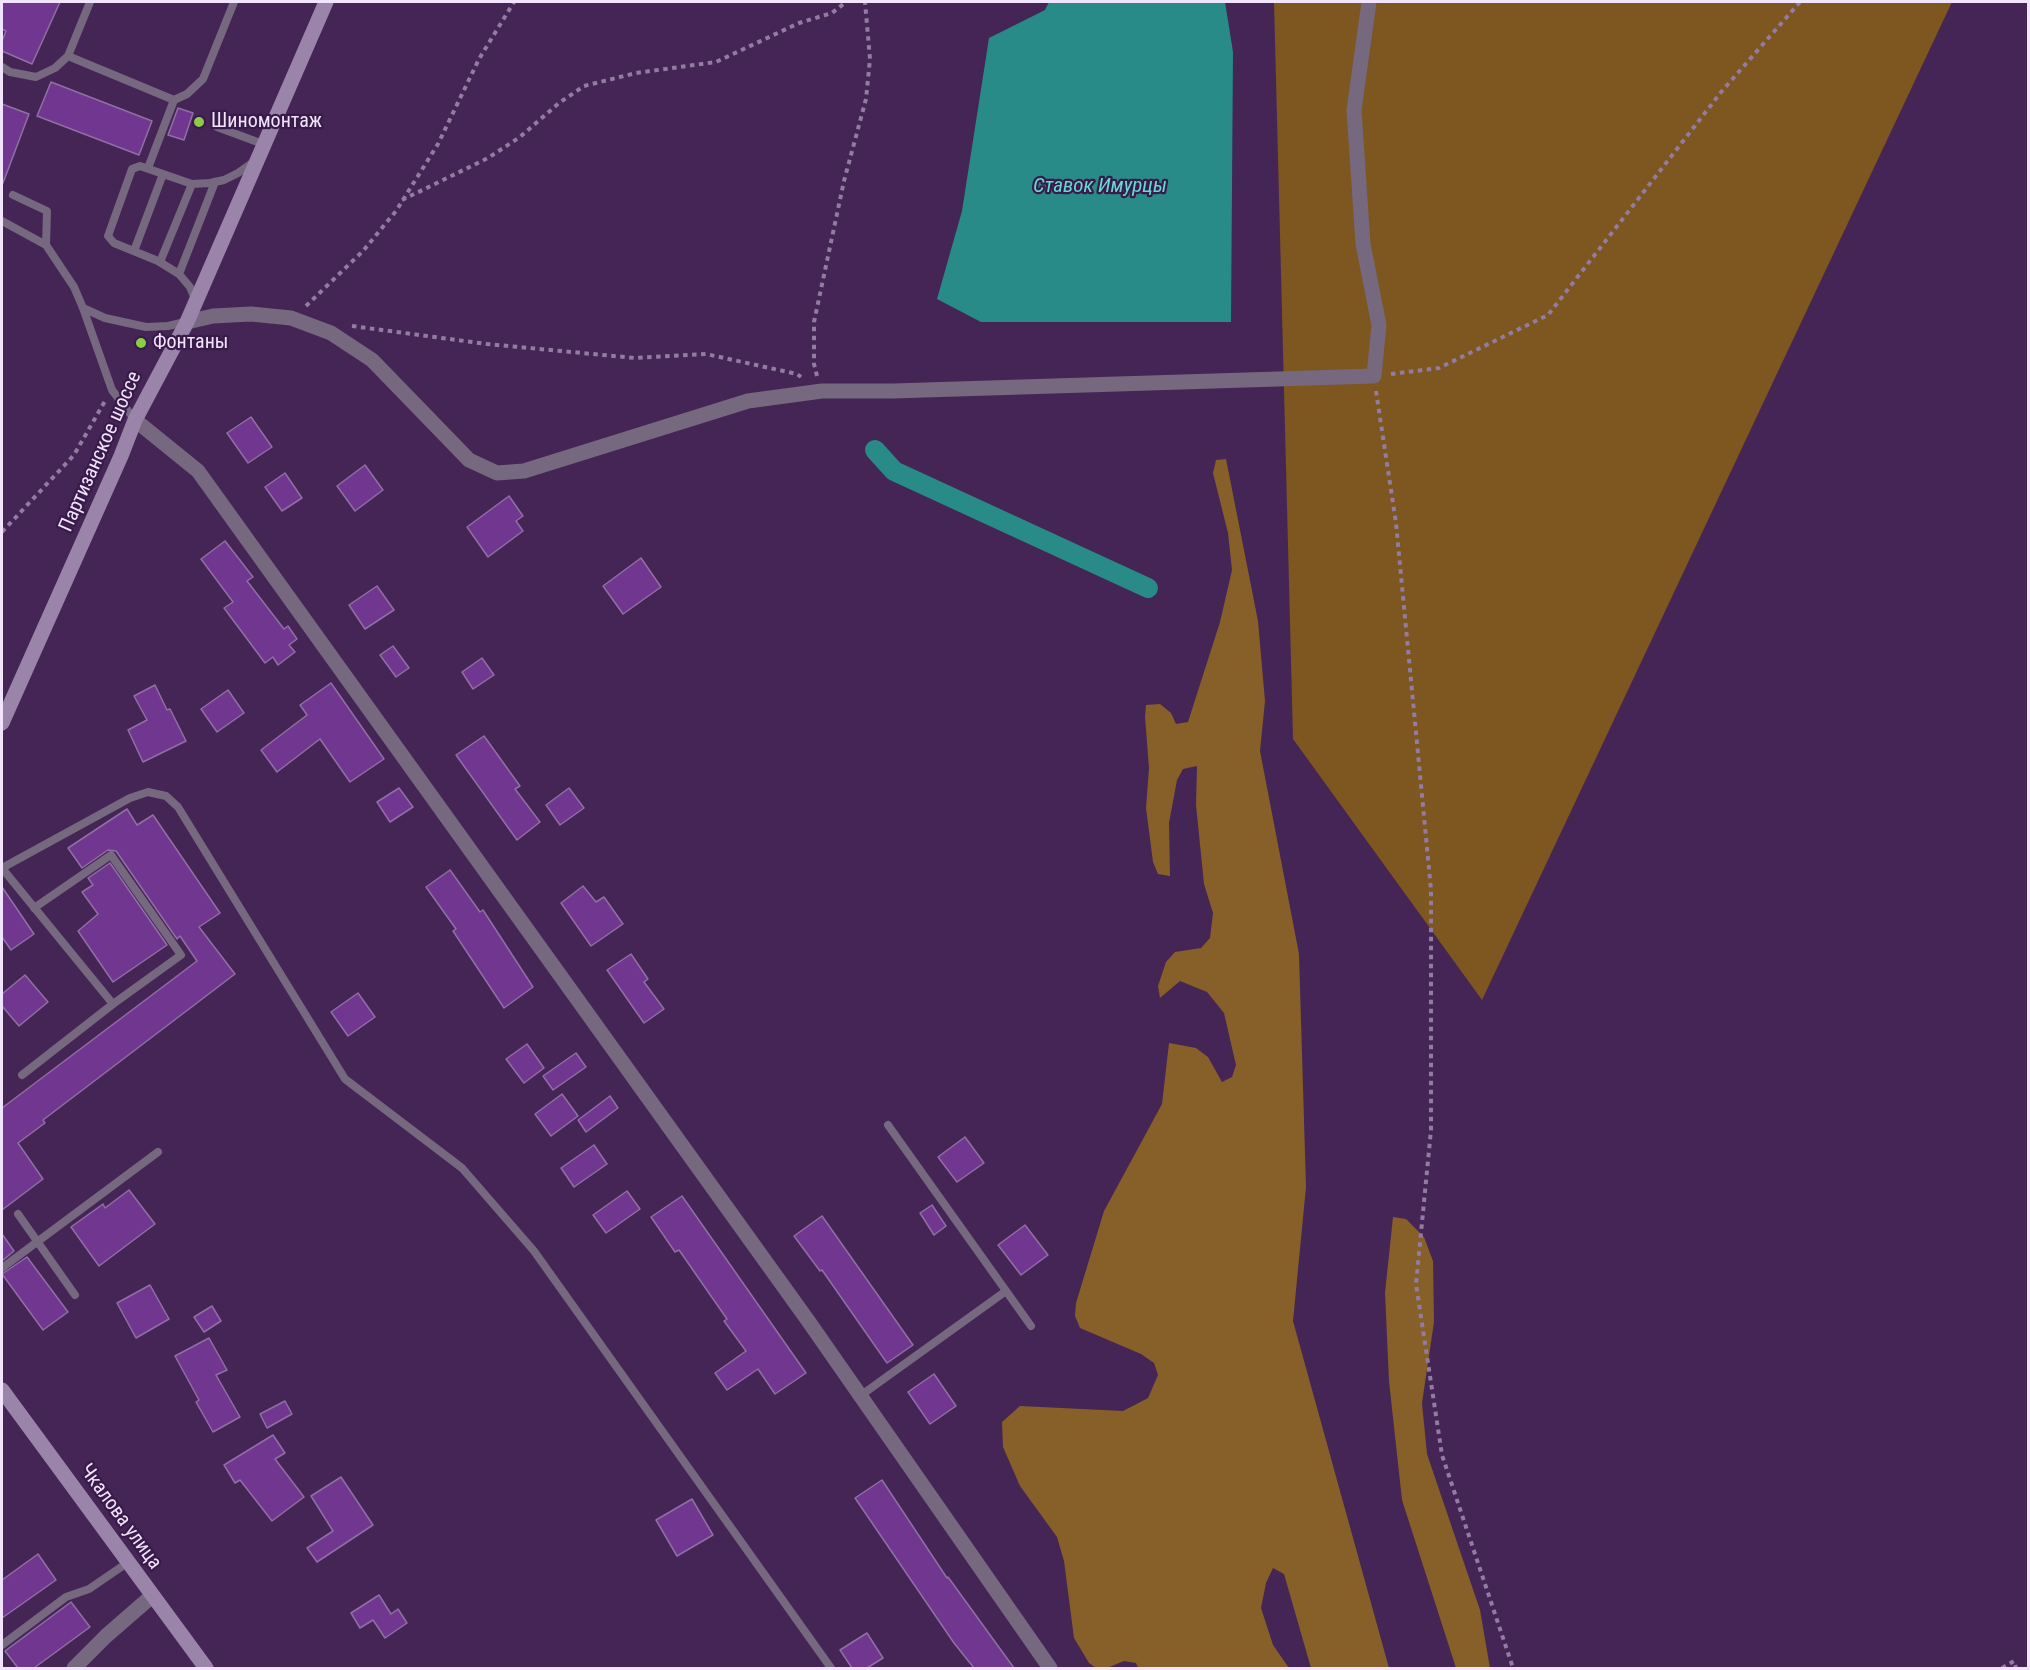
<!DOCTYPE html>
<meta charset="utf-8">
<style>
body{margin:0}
#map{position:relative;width:2030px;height:1670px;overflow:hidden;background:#442555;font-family:"Roboto Condensed",sans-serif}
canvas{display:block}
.frame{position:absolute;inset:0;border:3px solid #f2e4fc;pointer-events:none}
</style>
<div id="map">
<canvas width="2030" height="1670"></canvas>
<div class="frame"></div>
</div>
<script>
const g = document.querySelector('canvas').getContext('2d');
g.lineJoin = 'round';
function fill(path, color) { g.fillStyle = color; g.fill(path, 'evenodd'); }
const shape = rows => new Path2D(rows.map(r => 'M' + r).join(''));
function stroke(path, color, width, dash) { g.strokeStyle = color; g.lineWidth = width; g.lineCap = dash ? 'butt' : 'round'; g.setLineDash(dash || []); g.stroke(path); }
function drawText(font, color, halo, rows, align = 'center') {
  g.font = font + ' "Roboto Condensed",sans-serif'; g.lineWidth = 4.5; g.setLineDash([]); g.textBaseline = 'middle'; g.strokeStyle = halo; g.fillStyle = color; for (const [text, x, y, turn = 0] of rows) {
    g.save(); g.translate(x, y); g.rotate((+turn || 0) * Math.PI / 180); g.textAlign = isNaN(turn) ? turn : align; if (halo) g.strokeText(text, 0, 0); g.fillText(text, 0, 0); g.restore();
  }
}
const green = shape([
 [1274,2,1952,2,1482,1000,1293,739]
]);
const forest = shape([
 [1226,459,1258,621,1265,701,1260,751,1299,954,1306,1187,1293,1321,1389,1668,1311,1668,1284,1574,1273,1568,1266,1583,1261,1608,1273,1645,1289,1668,1138,1668,1136,1663,1124,1661,1107,1668,1096,1668,1089,1663,1074,1638,1064,1561,1057,1537,1020,1486,1003,1447,1002,1422,1020,1406,1123,1411,1148,1398,1158,1375,1154,1363,1141,1354,1080,1328,1075,1316,1076,1303,1104,1211,1162,1104,1169,1043,1196,1048,1208,1057,1222,1082,1232,1077,1236,1065,1224,1013,1207,992,1180,981,1160,998,1158,986,1166,962,1175,952,1201,948,1210,938,1213,913,1204,884,1196,805,1197,766,1183,769,1177,780,1169,823,1170,876,1158,874,1153,862,1146,808,1149,768,1145,717,1146,705,1160,704,1171,713,1176,724,1188,722,1220,622,1232,570,1228,533,1213,473,1216,460],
 [1393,1217,1406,1219,1424,1237,1433,1261,1434,1322,1422,1403,1427,1454,1480,1610,1490,1668,1456,1668,1402,1500,1389,1381,1385,1293]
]);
const water = shape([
 [1049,2,1225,2,1233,52,1231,322,981,322,937,299,962,211,989,38,1045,10]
]);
const canal = shape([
 [875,450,894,471,1148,588]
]);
const building = shape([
 [2,2,60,2,32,64,2,51,2,41,6,31,2,29,2,2],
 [51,82,152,121,139,155,37,116,51,82],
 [2,104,29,114,3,183,2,182,2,104],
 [178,108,193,113,184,140,168,135,178,108],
 [251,417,272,447,248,463,227,433,251,417],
 [365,465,383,490,355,511,337,486,365,465],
 [285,473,302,498,282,511,265,487,285,473],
 [509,496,523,516,516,521,523,531,488,557,467,527,509,496],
 [225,541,253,577,247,581,284,629,288,626,297,639,289,645,295,652,278,665,273,657,265,663,224,608,233,602,201,559,225,541],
 [641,558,661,587,623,614,603,586,641,558],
 [377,586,394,610,365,629,349,605,377,586],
 [393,646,409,668,396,677,380,655,393,646],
 [482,658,494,675,473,689,462,672,482,658],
 [331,683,384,759,350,782,320,739,277,772,261,750,307,715,300,705,331,683],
 [155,685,167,710,170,709,186,741,143,762,128,730,147,720,134,696,155,685],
 [228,690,244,713,217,732,201,709,228,690],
 [484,736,520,786,515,789,540,822,517,840,456,755,484,736],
 [399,788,413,807,390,822,377,802,399,788],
 [569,788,584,808,560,825,546,805,569,788],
 [127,809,137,825,153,815,220,913,199,927,235,974,43,1120,45,1123,18,1143,43,1179,2,1210,2,1108,197,961,180,936,177,939,116,851,108,850,82,868,68,848,127,809],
 [110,863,167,945,113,982,78,931,98,914,82,892,93,885,88,878,110,863],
 [450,870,480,912,483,910,533,987,504,1008,453,931,456,929,426,887,450,870],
 [583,886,596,902,604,897,623,924,591,946,561,903,583,886],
 [2,887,34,934,11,950,2,937,2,887],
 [631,954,648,979,644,982,664,1009,644,1023,607,970,631,954],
 [25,975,48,1002,19,1026,2,1006,2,994,25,975],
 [358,993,375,1017,348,1036,331,1012,358,993],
 [527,1044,544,1068,524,1083,506,1059,527,1044],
 [576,1053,586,1067,553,1090,543,1076,576,1053],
 [562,1094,578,1116,551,1136,535,1114,562,1094],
 [610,1096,618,1108,586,1132,578,1120,610,1096],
 [965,1137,984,1163,957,1182,938,1157,965,1137],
 [594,1145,607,1164,574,1187,561,1168,594,1145],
 [129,1190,155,1224,99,1266,71,1227,103,1204,105,1208,129,1190],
 [627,1191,640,1209,606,1233,593,1215,627,1191],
 [682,1196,806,1373,775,1394,758,1369,727,1390,715,1373,746,1351,724,1321,727,1319,679,1250,675,1252,651,1217,682,1196],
 [932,1205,946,1226,934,1235,920,1213,932,1205],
 [822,1216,913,1345,887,1363,822,1270,820,1271,794,1236,822,1216],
 [1025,1225,1048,1255,1021,1275,998,1245,1025,1225],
 [2,1234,14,1251,2,1261,2,1234],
 [27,1257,68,1312,43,1330,2,1274,27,1257],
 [150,1285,169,1319,136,1338,117,1303,150,1285],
 [212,1306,221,1321,204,1332,194,1317,212,1306],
 [209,1338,227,1370,216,1375,240,1417,213,1432,196,1402,199,1400,175,1356,209,1338],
 [934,1374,956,1406,930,1424,908,1392,934,1374],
 [285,1401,292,1414,267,1428,260,1414,285,1401],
 [273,1435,285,1453,275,1459,304,1497,272,1521,240,1480,235,1483,224,1465,273,1435],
 [341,1477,373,1525,317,1562,307,1548,333,1531,311,1496,341,1477],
 [882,1480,947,1578,948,1577,1014,1668,974,1668,954,1643,855,1498,882,1480],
 [692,1499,713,1535,677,1556,656,1520,692,1499],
 [38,1554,56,1580,2,1618,2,1580,38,1554],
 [379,1595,391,1614,398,1609,407,1623,385,1638,373,1620,360,1628,351,1613,379,1595],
 [71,1602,90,1627,34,1668,18,1668,5,1651,71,1602],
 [867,1633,883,1658,867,1668,852,1668,840,1650,867,1633]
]);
const path = shape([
 [402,200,488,158,520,137,559,103,584,86,636,73,716,62,799,23,832,13,846,2],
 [306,306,363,251,396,211,438,144,479,59,514,2],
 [352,326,487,344,635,358,706,354,797,374,801,377],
 [1391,374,1439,368,1548,315,1722,91,1800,2],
 [817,376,814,364,814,322,844,181,866,99,870,59,865,2],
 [1376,391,1396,523,1431,890,1431,1130,1416,1284,1442,1455,1513,1668],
 [2,532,74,455,105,401],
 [2002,1668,2014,1661,2016,1668]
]);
const lane = shape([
 [68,56,174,100,187,94,203,79,234,2],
 [2,67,10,72,36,77,55,68,68,56,90,2],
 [217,127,263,144],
 [148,168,174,100],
 [13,195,47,211,46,245],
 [2,221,46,245,74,287,83,308,112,390,135,420],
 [134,251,163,174],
 [160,262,192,184],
 [179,274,215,182],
 [195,299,190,287,179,274,158,261,114,243,108,236,132,169,140,166,192,184,210,183,224,180,238,173,255,161],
 [83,308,105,318,146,327,168,326,185,322],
 [2,868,130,798,148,792,166,796,178,807,345,1079,462,1168,534,1251,831,1668],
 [2,868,113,1004,181,955,111,855,34,908],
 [22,1075,113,1004],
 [888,1125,1031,1326],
 [18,1214,75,1295],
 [2,1268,158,1152],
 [860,1396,1006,1291],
 [2,1645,66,1597,89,1589,127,1563]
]);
const street = shape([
 [187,322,213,316,251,314,291,318,331,333,372,360,469,460,497,473,524,471,748,401,822,391,893,391,1374,376,1379,325,1363,244,1354,110,1369,2],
 [135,420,198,471,809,1322,1050,1668],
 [74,1668,106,1636,152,1596]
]);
const secondary = shape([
 [2,723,121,456,135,420,187,322,326,2],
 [2,1390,206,1668]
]);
const markers = [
 [199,122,6,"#8bce46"],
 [141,343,6,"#8bce46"]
];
const poiNames = [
 ["Шиномонтаж",211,122],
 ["Фонтаны",153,343]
];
const streetNames = [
 ["Партизанское шоссе",101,452,-66],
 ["Чкалова улица",120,1517,54]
];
const waterNames = [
 ["Ставок Имурцы",1100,187]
];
fill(green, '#7d5620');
fill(forest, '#875f28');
fill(water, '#298b88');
stroke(canal, '#298b88', 20);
fill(building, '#713790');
stroke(building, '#906fa5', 1.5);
stroke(path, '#937ca1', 4, [4.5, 4.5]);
stroke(lane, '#76687f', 8);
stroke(street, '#76687f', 15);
stroke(secondary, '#9a84a9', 15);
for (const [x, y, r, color] of markers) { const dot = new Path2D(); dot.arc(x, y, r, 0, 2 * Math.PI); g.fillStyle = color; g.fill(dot); stroke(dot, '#391b4a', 2); }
drawText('20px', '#f2e4fc', '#391b4a', poiNames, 'left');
drawText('20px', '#f2e4fc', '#391b4a', streetNames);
drawText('italic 21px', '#65dad5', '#391b4a', waterNames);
</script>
